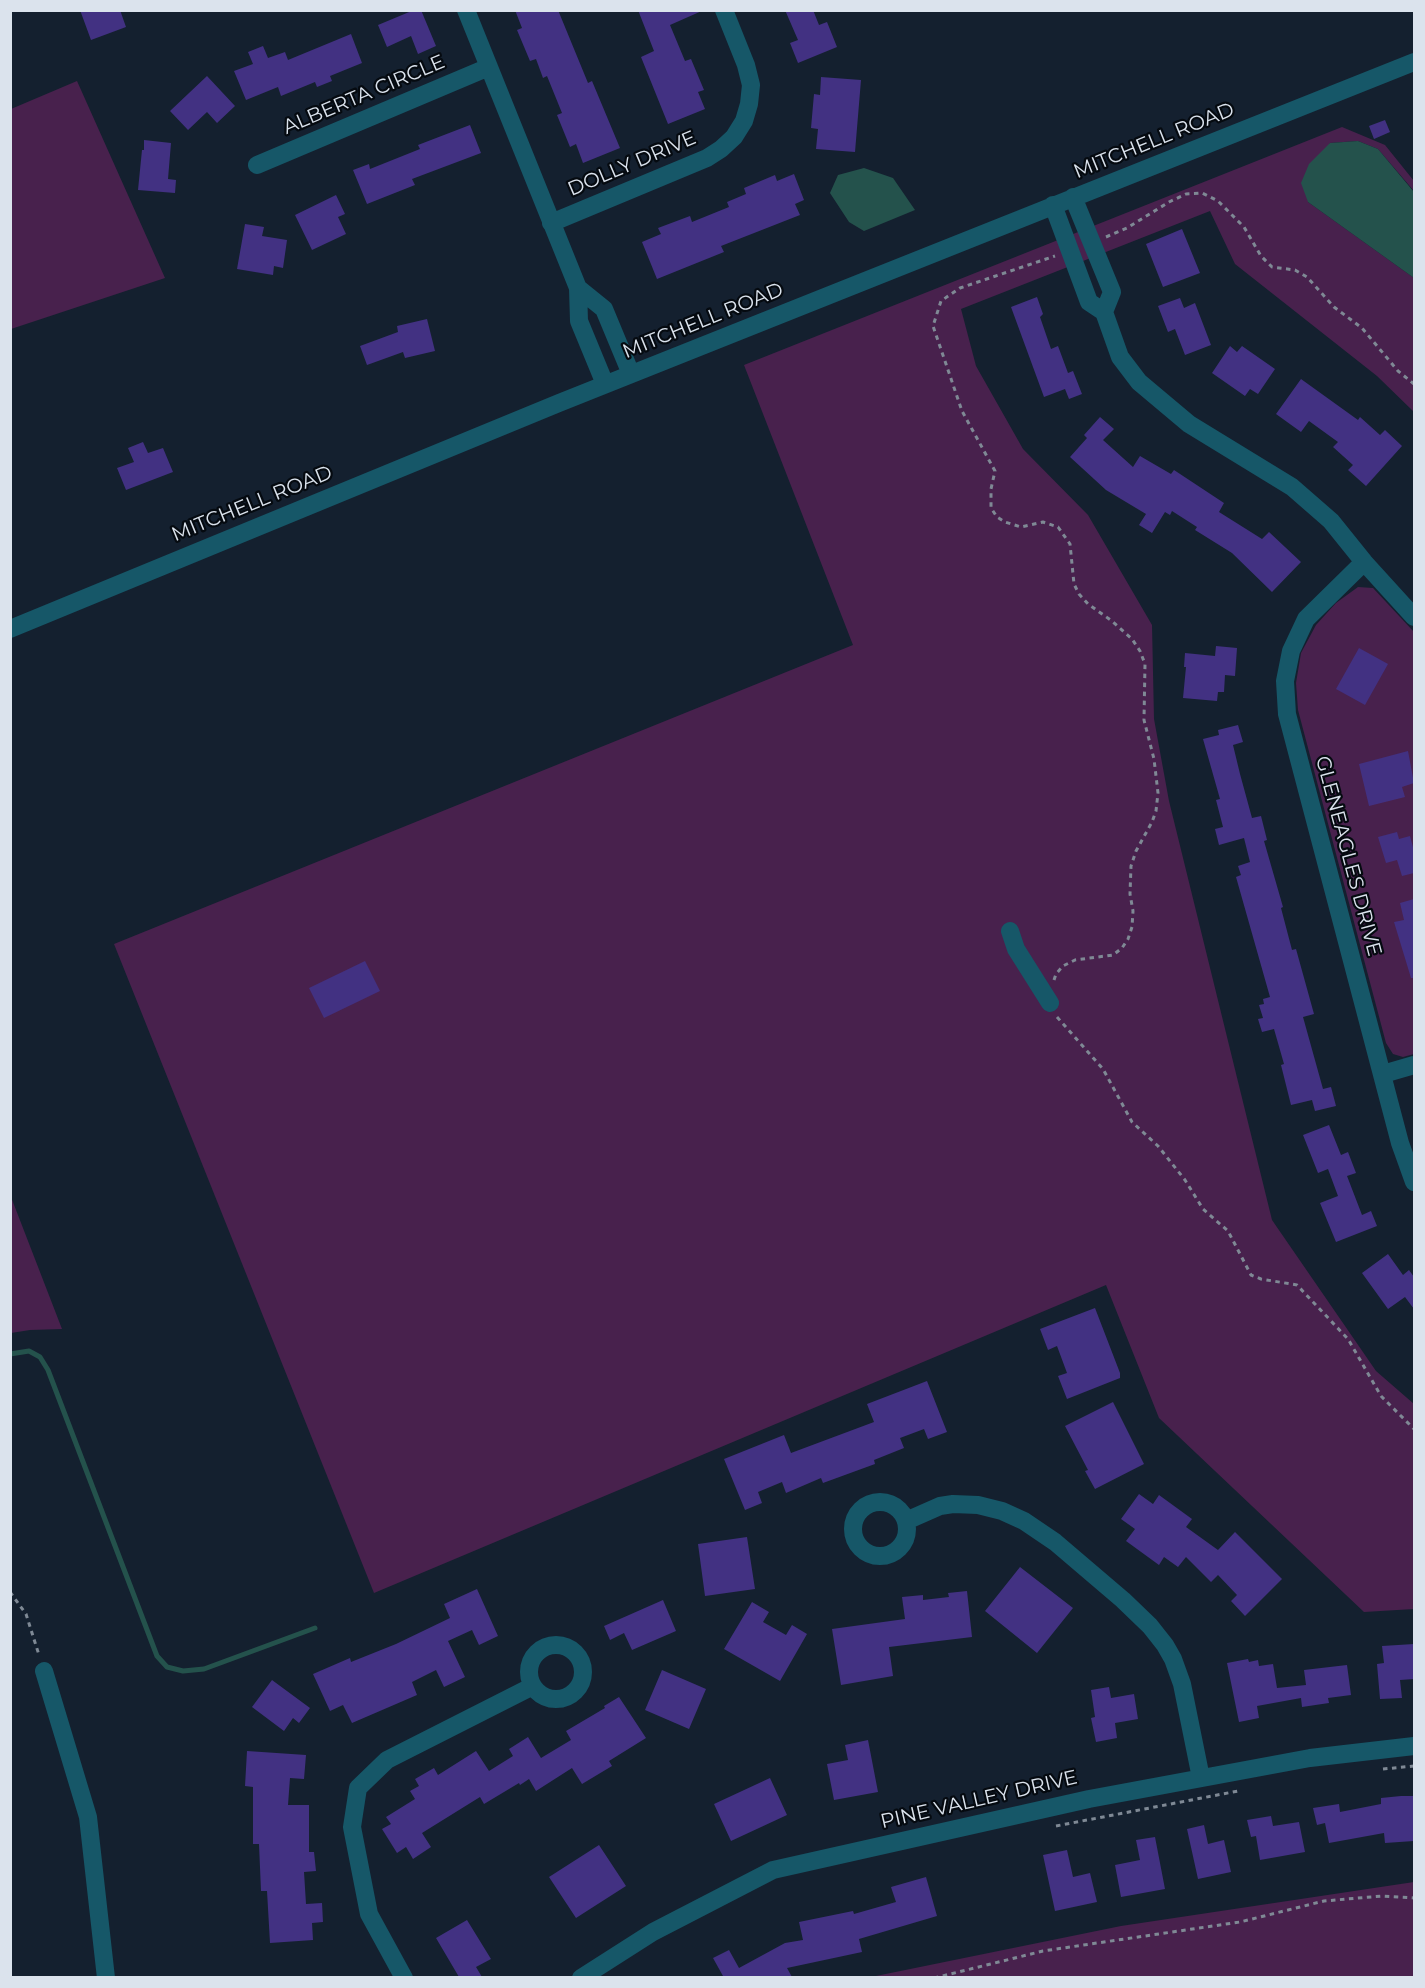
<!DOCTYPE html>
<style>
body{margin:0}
#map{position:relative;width:1425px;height:1988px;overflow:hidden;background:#14202f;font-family:Montserrat,sans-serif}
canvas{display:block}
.frame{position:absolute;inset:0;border:12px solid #dbe3ed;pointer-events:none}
</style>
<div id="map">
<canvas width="1425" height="1988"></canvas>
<div class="frame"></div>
</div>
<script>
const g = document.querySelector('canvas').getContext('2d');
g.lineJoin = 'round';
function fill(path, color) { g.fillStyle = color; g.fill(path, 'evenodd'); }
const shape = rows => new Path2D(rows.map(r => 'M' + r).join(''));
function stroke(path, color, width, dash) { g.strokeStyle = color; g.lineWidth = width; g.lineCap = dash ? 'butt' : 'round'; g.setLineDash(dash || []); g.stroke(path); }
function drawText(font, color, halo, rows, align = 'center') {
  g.font = font + ' Montserrat,sans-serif'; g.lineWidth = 4.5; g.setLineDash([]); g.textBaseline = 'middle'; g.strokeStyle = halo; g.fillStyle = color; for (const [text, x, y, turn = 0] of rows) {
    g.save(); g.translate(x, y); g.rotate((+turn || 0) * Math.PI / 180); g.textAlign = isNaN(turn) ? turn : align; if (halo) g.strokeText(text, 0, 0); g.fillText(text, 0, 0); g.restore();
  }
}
const green = shape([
 [77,81,165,278,11,329,11,109],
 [1342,127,1385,145,1414,181,1414,191,1378,149,1358,141,1330,143,1308,202,1414,278,1414,412,1377,376,1235,264,1210,211,961,309,976,366,1023,449,1088,515,1152,625,1154,719,1169,801,1272,1220,1376,1371,1414,1404,1414,1609,1364,1612,1159,1418,1106,1285,374,1593,114,944,853,645,744,365],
 [1358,587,1373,588,1414,632,1414,1054,1403,1057,1393,1054,1386,1043,1298,710,1296,683,1301,653,1316,625,1336,603],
 [11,1197,62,1329,30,1330,11,1333],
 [1414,1882,1414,1977,871,1977,1121,1926]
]);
const water = shape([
 [1358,141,1378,149,1414,192,1414,278,1308,202,1301,183,1309,164,1330,143],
 [864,168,893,178,915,210,864,231,849,222,830,193,838,175]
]);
const stream = shape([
 [10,1354,29,1351,40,1357,48,1370,157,1656,167,1667,183,1671,204,1669,315,1628]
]);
const building = shape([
 [80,10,120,10,126,27,91,40],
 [414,10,421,10,436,46,418,54,411,36,387,47,378,25],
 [515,10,558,10,588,83,592,81,620,148,583,163,576,144,570,147,557,115,562,113,547,76,543,78,536,59,530,61,517,30,522,28],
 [638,10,704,10,670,25,685,61,691,59,704,90,698,92,705,109,668,124,641,57,654,51],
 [785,10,813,10,819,25,827,22,837,47,798,63,790,43,798,40],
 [351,34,362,63,330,76,332,81,317,87,315,82,281,96,278,87,246,100,234,71,253,64,248,52,263,46,268,58,285,52,288,60],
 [207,76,235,106,217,123,207,112,188,130,170,111],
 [821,77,861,80,855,152,816,149,818,129,811,128,814,94,820,95],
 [1385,120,1390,132,1374,139,1369,126],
 [470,125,481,153,412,179,415,185,367,204,353,170,369,164,370,169,420,149,418,145],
 [144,140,171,143,168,179,176,180,175,193,138,190,142,150,144,150],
 [794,174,804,200,795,204,800,215,721,246,724,252,657,279,642,242,661,234,658,228,690,216,692,222,729,207,727,202,746,194,744,188,775,175,777,181],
 [336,195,345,214,338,217,346,234,312,250,295,215],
 [245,224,264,227,262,236,287,240,283,268,274,266,273,275,237,269],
 [1182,229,1200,273,1163,287,1146,244],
 [1037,297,1043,314,1040,317,1051,349,1058,346,1068,373,1073,371,1082,394,1069,399,1065,389,1044,397,1011,307],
 [1180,298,1184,308,1195,303,1211,345,1185,355,1175,329,1168,332,1158,306],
 [427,319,435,351,405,358,403,352,367,365,360,346,398,332,397,326],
 [1230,346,1237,352,1242,346,1275,369,1258,394,1250,389,1245,396,1212,373],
 [1301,379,1358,420,1360,417,1380,435,1385,430,1402,446,1366,486,1348,470,1353,465,1333,447,1338,442,1309,421,1301,432,1276,414],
 [1100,417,1114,429,1103,440,1133,467,1140,456,1171,474,1174,470,1224,503,1219,512,1262,539,1269,532,1301,562,1272,592,1232,553,1195,530,1197,527,1172,511,1170,515,1165,512,1152,533,1139,525,1146,514,1106,490,1070,457,1087,438,1084,435],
 [143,442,148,453,163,448,173,472,126,490,117,468,134,462,128,448],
 [1216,646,1237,648,1235,676,1225,675,1224,692,1218,692,1217,701,1183,698,1186,667,1184,667,1185,653,1215,656],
 [1359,648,1388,664,1365,705,1336,689],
 [1238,725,1243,742,1233,745,1240,774,1252,818,1261,816,1267,840,1264,841,1283,907,1281,908,1292,950,1296,949,1314,1014,1303,1017,1323,1089,1331,1087,1336,1106,1315,1111,1312,1100,1291,1105,1281,1065,1284,1064,1274,1029,1262,1032,1258,1019,1263,1018,1259,1005,1264,1004,1263,999,1270,997,1236,877,1241,875,1238,866,1250,862,1244,838,1219,845,1215,829,1223,827,1216,800,1220,799,1203,739,1219,735,1218,730],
 [1408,751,1414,783,1402,787,1405,797,1369,806,1359,764],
 [1397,832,1399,839,1410,836,1414,851,1414,873,1402,876,1397,860,1386,863,1378,837],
 [1414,899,1414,978,1411,978,1394,922,1404,920,1400,903],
 [365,961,380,991,324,1018,309,988],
 [1329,1125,1341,1155,1348,1152,1356,1173,1347,1176,1362,1215,1371,1211,1377,1226,1336,1242,1320,1203,1338,1196,1328,1169,1318,1173,1303,1135],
 [1388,1254,1403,1275,1409,1270,1414,1277,1414,1309,1405,1297,1388,1309,1362,1273],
 [1095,1308,1120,1373,1120,1378,1067,1399,1058,1376,1067,1373,1057,1346,1048,1350,1040,1329],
 [927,1381,947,1432,928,1439,924,1429,900,1438,904,1448,874,1460,875,1464,823,1483,821,1478,786,1493,782,1482,758,1492,762,1503,745,1510,724,1459,784,1435,791,1453,874,1422,867,1404],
 [1113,1402,1144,1464,1095,1489,1085,1471,1088,1470,1065,1426],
 [1139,1494,1153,1504,1159,1495,1192,1519,1186,1527,1218,1550,1235,1532,1282,1579,1245,1616,1231,1601,1237,1595,1218,1575,1211,1582,1186,1557,1178,1567,1164,1557,1159,1565,1126,1541,1135,1529,1121,1519],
 [747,1537,755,1589,705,1596,698,1544],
 [1020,1567,1073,1608,1037,1653,985,1611],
 [477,1589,498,1636,479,1645,472,1630,448,1641,465,1677,444,1687,436,1670,412,1682,417,1695,352,1723,343,1705,330,1711,313,1674,350,1658,351,1662,396,1644,450,1618,444,1604],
 [967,1591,972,1637,889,1647,893,1676,841,1685,832,1629,905,1619,902,1597,923,1595,923,1600,949,1597,948,1593],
 [663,1600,676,1631,632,1650,624,1633,610,1640,604,1626],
 [752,1602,769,1612,763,1622,786,1635,792,1625,807,1634,780,1681,724,1649],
 [1414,1644,1414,1679,1400,1680,1402,1698,1380,1699,1377,1664,1384,1663,1382,1646],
 [1248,1659,1249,1662,1258,1660,1259,1666,1273,1664,1277,1688,1306,1685,1304,1670,1347,1665,1351,1695,1328,1698,1329,1703,1302,1707,1301,1698,1257,1706,1259,1718,1239,1722,1227,1663],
 [662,1670,706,1689,689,1729,645,1710],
 [272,1680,310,1708,299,1723,293,1718,284,1731,252,1707],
 [1109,1687,1111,1698,1134,1694,1138,1719,1115,1723,1117,1738,1096,1742,1091,1718,1095,1717,1091,1690],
 [619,1697,646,1738,609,1761,612,1766,582,1784,572,1768,536,1791,529,1779,520,1785,519,1783,484,1804,480,1797,422,1833,431,1847,413,1859,406,1847,397,1853,382,1829,391,1824,386,1817,415,1799,410,1791,419,1786,415,1779,434,1768,438,1775,476,1751,489,1771,513,1756,509,1749,528,1737,541,1758,571,1740,566,1731,605,1708,604,1706],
 [868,1740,878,1792,834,1800,827,1764,848,1760,845,1745],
 [247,1751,306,1755,304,1779,290,1778,288,1805,309,1805,309,1852,314,1852,316,1871,304,1872,306,1904,322,1903,323,1922,312,1923,313,1940,270,1943,267,1891,261,1891,259,1844,253,1844,253,1787,245,1786],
 [770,1778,787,1815,731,1841,714,1804],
 [1401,1796,1414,1796,1414,1841,1385,1843,1384,1833,1329,1843,1325,1823,1317,1825,1313,1808,1339,1804,1340,1812,1381,1804,1381,1798],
 [1271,1816,1273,1826,1299,1822,1305,1852,1260,1860,1256,1836,1251,1837,1247,1820],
 [1204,1825,1208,1844,1224,1840,1231,1872,1198,1879,1187,1829],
 [1155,1837,1165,1889,1121,1897,1115,1865,1140,1860,1136,1840],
 [599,1845,626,1886,576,1918,549,1877],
 [1067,1850,1073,1877,1090,1873,1097,1902,1055,1911,1043,1855],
 [926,1877,937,1916,859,1939,862,1952,787,1968,792,1977,720,1977,723,1976,713,1958,729,1950,739,1968,785,1943,803,1940,799,1922,853,1911,854,1914,896,1902,891,1887],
 [467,1920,491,1959,476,1967,482,1977,459,1977,436,1938]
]);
const path = shape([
 [1106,237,1127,228,1169,202,1186,194,1202,193,1218,201,1244,227,1261,256,1272,267,1295,270,1307,277,1334,307,1362,328,1398,371,1414,384],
 [1054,980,1056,974,1063,966,1075,960,1113,955,1122,948,1128,939,1132,927,1133,911,1130,894,1131,866,1136,851,1152,822,1156,811,1158,793,1154,759,1144,720,1145,664,1140,651,1132,639,1112,621,1088,604,1079,594,1074,584,1070,544,1058,527,1043,522,1021,527,1005,522,997,517,991,508,991,489,995,471,962,411,933,326,941,301,960,288,1055,256],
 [1057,1017,1103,1069,1132,1122,1158,1146,1185,1180,1203,1209,1228,1231,1251,1275,1261,1279,1297,1285,1348,1339,1381,1396,1414,1429],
 [10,1592,26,1614,39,1655],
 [1383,1769,1414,1766],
 [1056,1826,1238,1791],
 [934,1978,1043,1951,1240,1922,1324,1901,1382,1896,1414,1898]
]);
const minor = shape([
 [466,10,578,288],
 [257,165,489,67],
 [1073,197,1112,292,1104,312],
 [1053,205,1089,302,1104,312,1120,357,1139,382,1189,424,1292,487,1331,521,1364,562,1414,617],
 [551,223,707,158,721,149,734,137,744,121,749,104,751,85,746,65,724,10],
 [605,384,579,321,578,288,604,309,631,374],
 [1364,562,1306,619,1291,651,1285,681,1287,714,1400,1143,1414,1182],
 [10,629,559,403,1414,62],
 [1010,931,1016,949,1050,1003],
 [1383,1074,1414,1065],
 '853 1529a27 27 0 1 1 54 0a27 27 0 1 1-54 0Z',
 [906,1521,940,1506,953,1504,978,1505,1002,1511,1024,1521,1055,1542,1123,1600,1150,1626,1165,1645,1173,1659,1182,1684,1201,1778],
 '529 1672a27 27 0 1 1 54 0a27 27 0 1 1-54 0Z',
 [44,1671,88,1817,106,1978],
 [404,1978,369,1914,352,1827,358,1788,387,1760,533,1686],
 [581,1978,653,1932,773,1870,1089,1799,1310,1758,1414,1746]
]);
const streetNames = [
 ["ALBERTA CIRCLE",364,95,-23],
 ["MITCHELL ROAD",1154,141,-22],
 ["DOLLY DRIVE",632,164,-23],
 ["MITCHELL ROAD",703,321,-22],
 ["MITCHELL ROAD",252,504,-22],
 ["GLENEAGLES DRIVE",1348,856,75],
 ["PINE VALLEY DRIVE",979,1800,-13]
];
fill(green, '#48214d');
fill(water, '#24524c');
stroke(stream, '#24524c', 5);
fill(building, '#423182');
stroke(path, '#7f8995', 3, [4.5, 4.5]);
stroke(minor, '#165768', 18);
drawText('20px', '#dbe3ed', '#050a10', streetNames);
</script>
